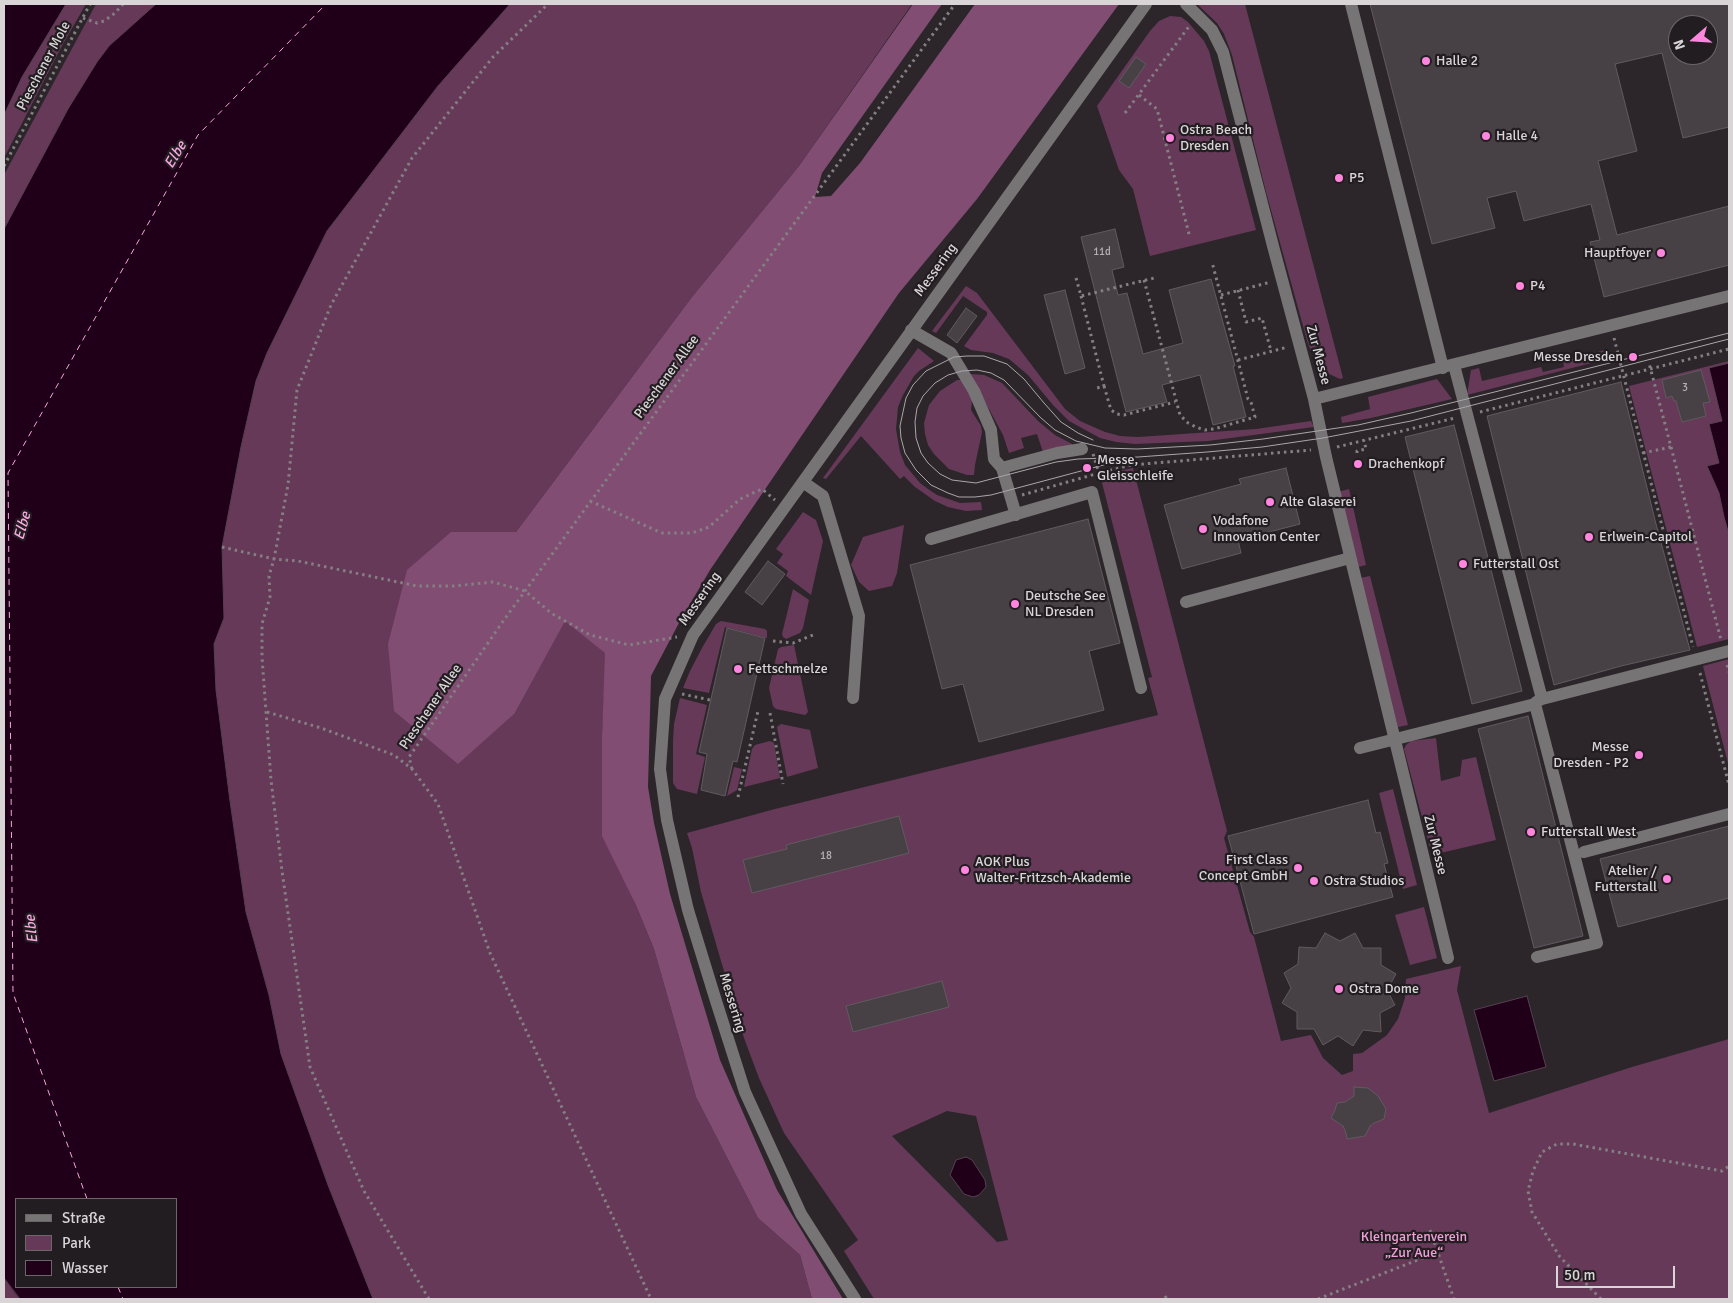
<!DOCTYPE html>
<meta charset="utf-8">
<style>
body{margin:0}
#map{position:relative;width:1733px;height:1303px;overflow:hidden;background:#2c262a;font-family:Signika,sans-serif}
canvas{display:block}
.frame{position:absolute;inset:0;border:5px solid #d9d5d7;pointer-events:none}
.legend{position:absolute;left:15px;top:1198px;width:162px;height:90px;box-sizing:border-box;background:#221d20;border:1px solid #6b6769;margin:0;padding:6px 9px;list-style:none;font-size:15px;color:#d9d5d7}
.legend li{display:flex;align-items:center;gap:10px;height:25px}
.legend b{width:25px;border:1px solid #6b6769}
.north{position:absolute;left:1668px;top:15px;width:50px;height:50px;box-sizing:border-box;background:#221d20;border:1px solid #6b6769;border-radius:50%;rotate:251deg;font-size:14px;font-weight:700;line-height:20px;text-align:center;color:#d9d5d7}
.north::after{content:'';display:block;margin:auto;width:18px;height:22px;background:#ff85de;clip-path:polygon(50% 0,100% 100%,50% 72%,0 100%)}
.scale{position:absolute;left:1556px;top:1266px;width:119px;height:22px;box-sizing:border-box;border:2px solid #d9d5d7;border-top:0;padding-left:6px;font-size:15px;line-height:18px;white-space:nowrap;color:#d9d5d7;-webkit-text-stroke:4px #221d20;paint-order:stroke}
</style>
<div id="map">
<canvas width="1733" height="1303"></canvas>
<div class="frame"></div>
<ul class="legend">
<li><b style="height:6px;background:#777476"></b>Straße</li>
<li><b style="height:14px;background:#663959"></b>Park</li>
<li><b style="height:14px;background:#1f0018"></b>Wasser</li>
</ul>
<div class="north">N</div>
<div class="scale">50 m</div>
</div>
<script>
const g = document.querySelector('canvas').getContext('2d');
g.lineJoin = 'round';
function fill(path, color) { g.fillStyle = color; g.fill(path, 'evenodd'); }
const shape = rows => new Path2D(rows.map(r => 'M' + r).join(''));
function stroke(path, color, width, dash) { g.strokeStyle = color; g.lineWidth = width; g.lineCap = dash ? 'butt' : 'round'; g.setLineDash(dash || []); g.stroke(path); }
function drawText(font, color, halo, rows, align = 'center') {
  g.font = font + ' Signika,sans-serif'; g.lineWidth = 4.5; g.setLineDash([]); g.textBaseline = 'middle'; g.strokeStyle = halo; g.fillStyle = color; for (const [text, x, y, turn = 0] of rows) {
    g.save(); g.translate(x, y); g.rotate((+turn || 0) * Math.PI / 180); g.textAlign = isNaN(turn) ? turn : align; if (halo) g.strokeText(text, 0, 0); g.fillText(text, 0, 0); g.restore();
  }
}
const green = shape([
 [66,4,86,4,63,44,4,158,4,115,22,77],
 [96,4,156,4,109,46,97,62,68,109,4,229,4,175],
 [510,4,912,4,799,166,692,297,516,532,451,532,515,713,565,620,606,653,602,736,635,903,654,949,696,1097,758,1218,800,1255,812,1299,373,1299,328,1185,281,1054,269,995,246,912,223,751,216,690,214,644,224,618,222,547,241,447,256,381,267,353,327,231,438,86],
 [1197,4,1245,4,1343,378,1340,379,1327,373,1315,358,1308,344,1266,192,1232,55,1224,34,1217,23],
 [1170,16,1181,17,1188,22,1204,41,1209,51,1256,230,1150,256,1133,189,1119,170,1097,106,1150,31,1159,21],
 [966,286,977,293,1065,409,1080,421,1105,432,1120,436,1138,437,1256,429,1311,421,1314,427,1208,441,1135,444,1116,442,1100,438,1069,421,1053,405,1028,375,1009,359,993,353,971,350,964,346,987,315,987,312,963,296,936,333,932,331],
 [918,348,934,361,919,371,914,376,903,395,898,407,896,429,900,452,905,465,920,483,928,489,937,495,960,503,981,502,982,510,966,511,948,507,935,501,915,487,904,476,900,479,861,436,826,479,823,478],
 [1605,350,1607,359,1467,395,1471,370,1479,368,1482,381,1541,367,1543,372,1564,367,1563,361],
 [1729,361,1729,639,1697,647,1629,386],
 [1701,370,1709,401,1703,403,1706,416,1682,422,1676,401,1674,401,1672,396,1666,398,1662,380],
 [970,374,984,375,1002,383,1038,421,1055,435,1072,444,1072,447,1043,452,1037,434,1021,438,1024,448,1009,453,1003,435],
 [1437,379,1452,399,1371,418,1342,423,1341,417,1370,409,1368,397],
 [957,380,963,380,972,400,971,410,981,426,982,432,975,465,974,475,967,475,949,469,934,454,928,445,925,434,924,423,929,405,940,391],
 [1133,468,1227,831,1224,838,1250,932,1254,937,1281,1041,1311,1035,1323,1058,1342,1075,1353,1071,1353,1054,1362,1053,1387,1035,1398,1019,1405,998,1406,979,1461,966,1457,990,1489,1113,1632,1067,1729,1039,1729,1299,874,1299,844,1251,858,1240,784,1133,759,1078,744,1038,721,961,701,892,692,848,687,833,775,809,1158,715,1148,678,1152,677,1100,475],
 [947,1111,976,1116,1008,1240,997,1242,892,1136],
 [1349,489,1366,565,1358,567,1338,492],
 [803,512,816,520,823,541,811,595,786,576,788,571,777,563,783,554,776,549],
 [904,525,897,573,892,586,869,591,859,582,851,565,863,537],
 [1370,576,1408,725,1398,727,1360,578],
 [793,589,809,600,803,628,800,633,786,639,783,637,782,634],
 [721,621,765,629,767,631,767,638,725,627,709,693,683,688,690,671,702,648,716,624],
 [794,645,808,712,805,715,776,709,773,706,769,688,778,649,781,647],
 [1729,659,1729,767,1703,666],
 [680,698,707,705,696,754,705,757,697,794,677,789,673,783,673,741,674,724],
 [781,724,810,730,818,768,787,777,777,727],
 [1436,738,1441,781,1460,776,1462,760,1476,757,1496,840,1432,855,1404,749,1406,745,1411,741],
 [770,741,774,743,780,778,744,787,752,749,755,745],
 [734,767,742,769,737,790,727,796],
 [1393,789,1417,885,1403,889,1379,793],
 [1424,907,1437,958,1410,965,1395,915],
 [4,1278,16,1295,20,1299,4,1299]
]);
const forest = shape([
 [913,4,942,4,822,173,815,197,831,196,860,163,975,4,1119,4,977,199,899,293,710,570,680,621,651,676,648,787,654,823,670,894,720,1060,777,1190,843,1299,812,1299,800,1255,758,1218,696,1097,654,949,635,903,602,836,602,736,605,653,565,621,515,713,458,764,394,711,388,644,407,570,451,532,516,532,692,297,799,166]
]);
const water = shape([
 [4,4,66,4,22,77,4,115,4,4],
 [156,4,510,4,438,86,327,231,267,353,256,381,241,447,222,547,224,618,214,644,216,690,230,801,246,912,269,995,281,1054,328,1185,373,1299,20,1299,4,1278,4,229,68,109,97,62,109,46,156,4],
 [176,1199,176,1287,16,1287,16,1199,176,1199],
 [1729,363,1729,535,1724,517,1719,493,1707,466,1719,463,1709,424,1722,421,1709,368,1729,363],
 [1527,996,1546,1067,1494,1081,1474,1010,1527,996],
 [966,1157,972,1160,985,1180,986,1187,979,1195,973,1197,964,1194,950,1175,956,1160,966,1157]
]);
const ferry = shape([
 [87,1199,13,993,8,473,198,135,326,4],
 [118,1287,123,1299]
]);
const building = shape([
 [1370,4,1729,4,1729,127,1683,138,1662,53,1615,64,1637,151,1598,161,1617,235,1729,206,1729,265,1604,297,1590,242,1600,240,1591,204,1524,221,1516,191,1487,198,1495,228,1432,244,1370,4],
 [1678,25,1708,25,1708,55,1678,55,1678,25],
 [1136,57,1146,64,1129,88,1119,81,1136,57],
 [1115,229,1124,267,1112,270,1118,295,1127,293,1143,354,1183,343,1169,290,1211,279,1235,366,1233,366,1246,417,1213,425,1200,375,1162,385,1167,402,1126,412,1081,237,1115,229],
 [1065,290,1085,368,1065,374,1044,295,1065,290],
 [966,308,977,316,957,343,947,335,966,308],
 [1701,370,1710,402,1703,403,1706,416,1682,422,1676,401,1674,401,1672,396,1666,398,1662,380,1701,370],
 [1621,382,1656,524,1690,650,1621,666,1554,685,1487,416,1621,382],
 [1454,425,1522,691,1472,704,1405,437,1454,425],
 [1286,468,1300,524,1238,540,1241,553,1182,569,1164,505,1241,484,1239,479,1286,468],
 [1088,519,1120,643,1089,651,1104,710,979,742,963,684,942,689,910,565,1088,519],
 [768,561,785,574,762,605,745,592,768,561],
 [727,628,765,638,737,762,733,761,725,796,701,790,707,754,699,752,727,628],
 [1528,716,1583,936,1534,948,1478,729,1528,716],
 [1368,800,1376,833,1380,832,1388,863,1384,864,1393,897,1254,934,1228,836,1368,800],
 [899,816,909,853,752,893,743,860,787,849,786,845,899,816],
 [1729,826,1729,898,1618,927,1600,859,1729,826],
 [1325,933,1340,941,1355,933,1363,948,1381,948,1381,965,1396,974,1387,990,1395,1005,1380,1013,1381,1032,1363,1030,1353,1046,1338,1036,1323,1045,1314,1029,1297,1029,1297,1012,1282,1003,1291,988,1284,973,1298,964,1299,947,1316,948,1325,933],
 [942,981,949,1007,853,1032,846,1006,942,981],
 [1354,1087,1368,1088,1378,1096,1386,1109,1384,1119,1374,1123,1370,1126,1365,1136,1347,1139,1346,1133,1343,1126,1331,1118,1335,1110,1337,1103,1345,1102,1354,1096,1354,1087]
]);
const path = shape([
 [83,18,97,23,104,21,115,13,123,4],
 [1139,95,1157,109,1190,238],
 [1125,113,1190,25],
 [4,166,90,4],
 [1076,278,1081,296,1154,278],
 [1144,280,1180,415,1188,423,1196,427,1205,430,1214,429,1255,417,1251,402,1248,399,1212,262],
 [1238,290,1246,322,1262,318,1271,351],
 [1221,295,1271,282],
 [1081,296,1104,386,1097,388],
 [1614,338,1693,647],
 [1238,360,1288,347],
 [1104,386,1111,410,1117,414,1124,415,1175,402],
 [1480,412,1729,349],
 [1337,447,1455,418],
 [1671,447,1721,640],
 [1357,453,1357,451,1366,449,1364,440],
 [1643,453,1671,447,1649,363],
 [1093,454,1099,473],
 [1022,495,1099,473,1131,465,1311,450],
 [590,501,662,533,692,533,709,527,740,499,762,489,775,500],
 [222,547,274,559,298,561,417,586,454,586,493,582,525,591,551,613,590,635,629,645,677,637],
 [773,641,793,643,813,635],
 [1727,665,1729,672],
 [1700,673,1729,785],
 [682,694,710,700],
 [267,712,321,728,394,755,412,769,438,804,490,953,651,1299],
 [770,713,783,784],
 [412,769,409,757,506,617,955,4],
 [738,797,758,711],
 [1430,1230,1454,1299],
 [1165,1296,1167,1299],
 [429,1299,364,1191,310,1067,282,871,271,780,262,657,262,624,270,597,269,576,274,559,288,485,297,390,331,305,412,158,493,57,548,4],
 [1318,1299,1438,1252],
 [1601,1299,1560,1257,1532,1212,1528,1191,1533,1171,1542,1152,1557,1144,1573,1144,1722,1171,1729,1166]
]);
const minor = shape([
 [1186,4,1212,30,1223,52,1273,246,1314,399,1326,457,1448,958],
 [1351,4,1443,368],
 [911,330,951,353,974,391,991,430,994,459,1002,468,1016,515],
 [1454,365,1542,699],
 [1314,399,1729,296],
 [1002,468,1057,453,1082,449],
 [803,482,823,496,859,616,853,698],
 [931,539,1092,492,1141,688],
 [1186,602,1350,558],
 [1536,702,1542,699,1729,651],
 [1360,748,1535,704,1597,943,1537,957],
 [1584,852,1729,814],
 [855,1299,801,1214,745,1092,716,1001,688,910,667,820,660,769,665,699,693,635,1146,4]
]);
const tram = shape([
 [1729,333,1411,413,1358,425,1263,439,1210,445,1137,449,1105,448,1076,441,1055,430,1041,418,1004,380,991,373,977,370,962,371,948,375,935,383,923,396,917,408,915,422,916,438,921,453,928,463,940,474,952,480,976,483,1056,462,1078,459,1138,457,1207,452,1262,447,1323,438,1411,421,1729,339],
 [1093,440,1078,433,1061,422,1044,403,1024,379,1007,364,984,356,967,356,954,357,926,371,913,385,906,398,900,426,901,438,905,453,916,470,931,485,948,493,959,497,975,497,991,495,1111,463]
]);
const markers = [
 [1426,61,5,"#ff85de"],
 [1486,136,5,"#ff85de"],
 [1170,138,5,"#ff85de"],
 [1339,178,5,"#ff85de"],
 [1661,253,5,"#ff85de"],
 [1520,286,5,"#ff85de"],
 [1633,357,5,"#ff85de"],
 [1358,464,5,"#ff85de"],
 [1087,468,5,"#ff85de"],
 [1270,502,5,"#ff85de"],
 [1203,529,5,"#ff85de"],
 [1589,537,5,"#ff85de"],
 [1463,564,5,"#ff85de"],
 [1015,604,5,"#ff85de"],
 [738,669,5,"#ff85de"],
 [1639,755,5,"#ff85de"],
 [1531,832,5,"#ff85de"],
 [1298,868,5,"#ff85de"],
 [965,870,5,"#ff85de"],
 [1667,879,5,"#ff85de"],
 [1314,881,5,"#ff85de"],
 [1339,989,5,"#ff85de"]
];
const numberNames = [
 ["11d",1102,252],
 ["3",1685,388],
 ["18",826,856]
];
const poiNames = [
 ["Halle 2",1436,61],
 ["Ostra Beach",1180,130],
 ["Dresden",1180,146],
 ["Halle 4",1496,136],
 ["P5",1349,178],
 ["Hauptfoyer",1651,253,"right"],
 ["P4",1530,286],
 ["Messe Dresden",1623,357,"right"],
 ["Messe,",1097,460],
 ["Gleisschleife",1097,476],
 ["Drachenkopf",1368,464],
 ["Alte Glaserei",1280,502],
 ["Vodafone",1213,521],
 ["Innovation Center",1213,537],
 ["Erlwein-Capitol",1599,537],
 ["Futterstall Ost",1473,564],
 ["Deutsche See",1025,596],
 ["NL Dresden",1025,612],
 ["Fettschmelze",748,669],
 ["Messe",1629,747,"right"],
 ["Dresden - P2",1629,763,"right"],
 ["Futterstall West",1541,832],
 ["First Class",1288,860,"right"],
 ["Concept GmbH",1288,876,"right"],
 ["AOK Plus",975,862],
 ["Walter-Fritzsch-Akademie",975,878],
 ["Atelier /",1657,871,"right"],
 ["Futterstall",1657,887,"right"],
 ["Ostra Studios",1324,881],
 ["Ostra Dome",1349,989]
];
const streetNames = [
 ["Pieschener Mole",44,66,-62],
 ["Messering",936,270,-54],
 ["Zur Messe",1318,355,75],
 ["Pieschener Allee",667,377,-54],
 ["Messering",700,599,-55],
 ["Pieschener Allee",431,707,-56],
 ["Zur Messe",1435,845,76],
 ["Messering",732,1003,73]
];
const parkNames = [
 ["Kleingartenverein",1414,1237],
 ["„Zur Aue“",1414,1253]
];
const waterNames = [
 ["Elbe",176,155,-59],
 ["Elbe",23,526,-74],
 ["Elbe",32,929,-96]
];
fill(green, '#663959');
fill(forest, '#824d73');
fill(water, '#1f0018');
stroke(water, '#574051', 1);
stroke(ferry, '#f7a7df', 1, [6, 5]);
fill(building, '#474145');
stroke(building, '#615a5f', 1);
stroke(path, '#847f82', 3, [2.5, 4]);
stroke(minor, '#777476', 12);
stroke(tram, '#aba6a9', 1);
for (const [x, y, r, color] of markers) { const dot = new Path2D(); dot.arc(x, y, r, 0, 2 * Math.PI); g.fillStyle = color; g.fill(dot); stroke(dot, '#221d20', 2); }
drawText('11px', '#b4b0b2', null, numberNames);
drawText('14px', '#d9d5d7', '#221d20', poiNames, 'left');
drawText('14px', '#d9d5d7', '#221d20', streetNames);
drawText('14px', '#f0a0d8', '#221d20', parkNames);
drawText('italic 15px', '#f7a7df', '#221d20', waterNames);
</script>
